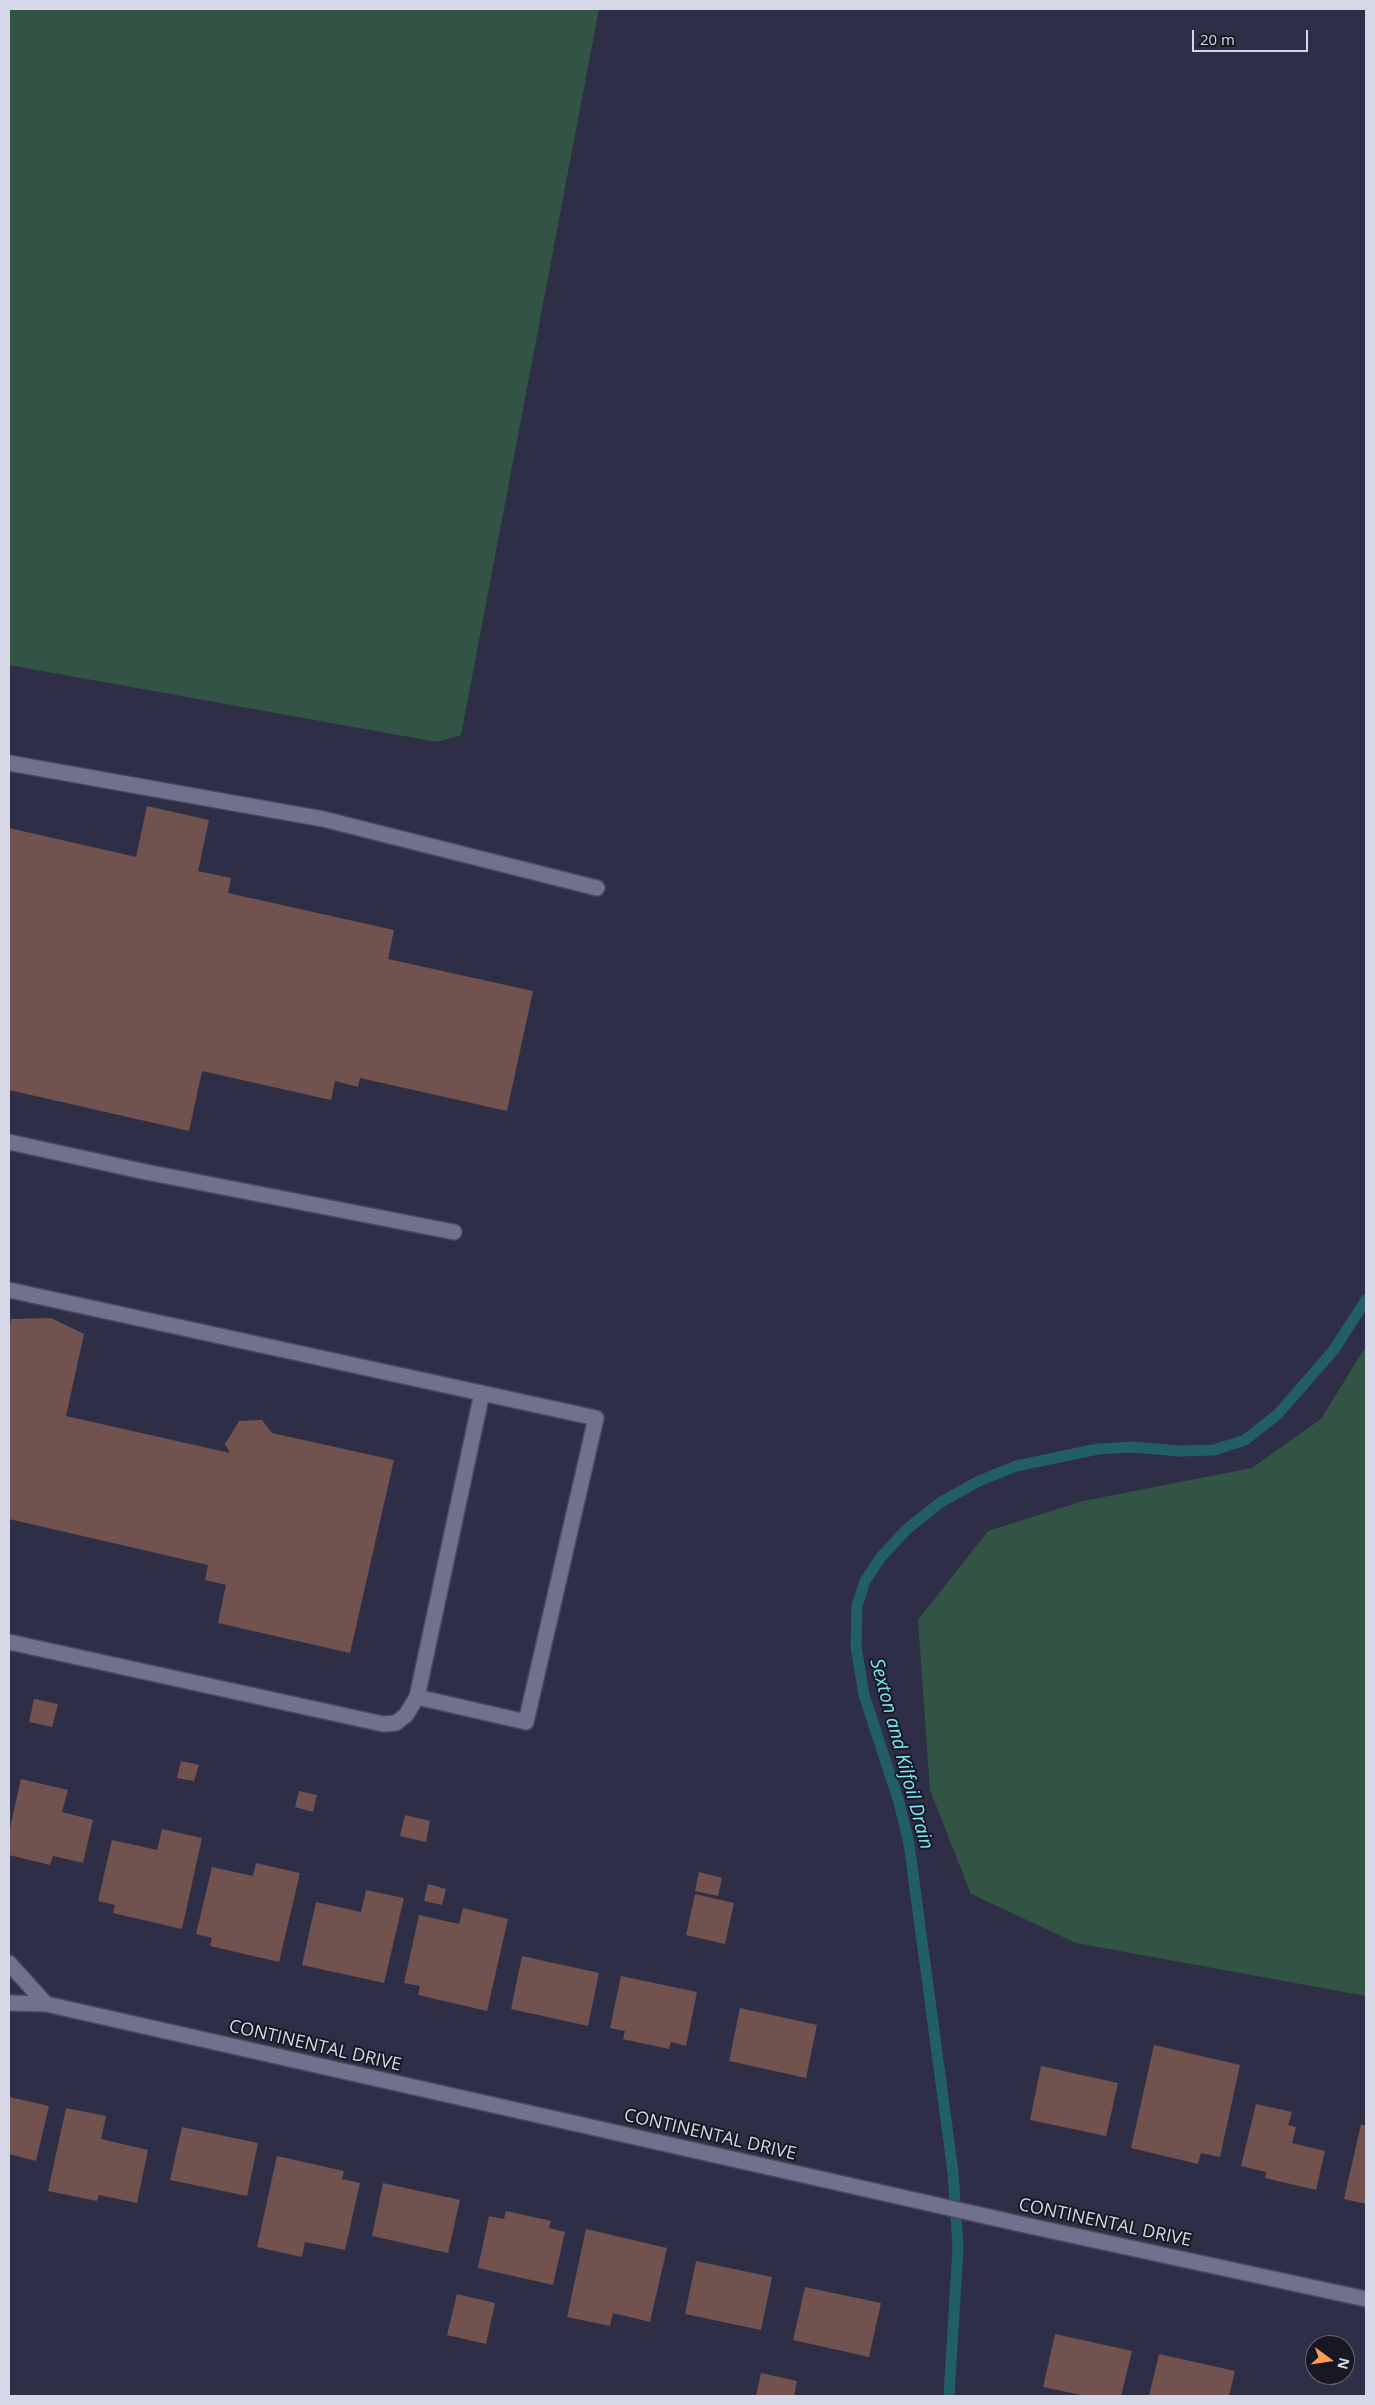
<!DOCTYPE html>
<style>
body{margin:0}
#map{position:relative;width:1375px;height:2405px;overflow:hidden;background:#2e2e47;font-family:"Open Sans",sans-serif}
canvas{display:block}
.frame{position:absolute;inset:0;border:10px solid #d6d7e7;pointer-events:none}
.north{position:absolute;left:1305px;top:2335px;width:50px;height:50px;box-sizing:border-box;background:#181823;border:1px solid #646471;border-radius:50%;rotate:104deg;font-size:14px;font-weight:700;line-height:20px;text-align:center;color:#d6d7e7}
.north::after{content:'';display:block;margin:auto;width:18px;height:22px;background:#fe9c57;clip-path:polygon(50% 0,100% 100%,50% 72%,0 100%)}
.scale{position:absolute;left:1192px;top:30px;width:116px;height:22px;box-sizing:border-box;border:2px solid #d6d7e7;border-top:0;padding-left:6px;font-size:15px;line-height:18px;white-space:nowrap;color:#d6d7e7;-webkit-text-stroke:4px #181823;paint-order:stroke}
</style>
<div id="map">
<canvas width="1375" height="2405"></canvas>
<div class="frame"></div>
<div class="north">N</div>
<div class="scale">20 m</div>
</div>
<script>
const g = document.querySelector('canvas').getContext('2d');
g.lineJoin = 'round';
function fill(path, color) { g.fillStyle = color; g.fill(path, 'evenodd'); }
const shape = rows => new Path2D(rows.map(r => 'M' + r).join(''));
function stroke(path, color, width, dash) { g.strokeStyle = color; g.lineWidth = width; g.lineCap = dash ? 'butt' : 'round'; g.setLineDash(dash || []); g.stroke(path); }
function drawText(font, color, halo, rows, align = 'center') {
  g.font = font + ' "Open Sans",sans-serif'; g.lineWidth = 4; g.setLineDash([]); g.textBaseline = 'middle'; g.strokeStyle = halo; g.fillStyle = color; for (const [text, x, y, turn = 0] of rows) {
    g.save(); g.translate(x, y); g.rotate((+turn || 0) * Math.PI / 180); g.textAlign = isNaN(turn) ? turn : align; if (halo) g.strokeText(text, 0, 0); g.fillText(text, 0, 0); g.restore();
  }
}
const green = shape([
 [9,9,599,9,461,735,437,742,9,665],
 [1366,1346,1366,1996,1076,1943,971,1894,930,1790,918,1620,988,1531,1083,1501,1252,1468,1321,1419]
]);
const stream = shape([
 [949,2396,958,2248,953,2172,909,1844,899,1802,864,1695,856,1646,857,1606,865,1581,881,1557,907,1529,941,1502,979,1481,1016,1466,1098,1449,1133,1447,1179,1451,1214,1450,1245,1440,1277,1415,1333,1351,1366,1300]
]);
const building = shape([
 [147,806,209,820,198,871,231,878,228,893,394,930,388,959,533,991,507,1111,360,1078,358,1087,335,1081,331,1100,202,1071,189,1131,9,1090,9,828,136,857],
 [51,1318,84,1334,66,1416,230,1453,225,1444,239,1421,262,1420,272,1433,394,1460,350,1653,218,1623,226,1585,205,1580,208,1565,9,1519,9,1330,11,1319],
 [34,1699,58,1704,52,1727,29,1722],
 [181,1761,199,1765,194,1781,177,1778],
 [21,1779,68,1790,62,1812,93,1820,83,1863,53,1856,50,1865,9,1855,9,1832],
 [299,1791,317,1795,313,1812,295,1807],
 [405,1815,430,1821,426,1842,400,1836],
 [162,1829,202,1838,182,1929,113,1913,115,1905,98,1901,112,1840,157,1850],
 [256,1863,300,1873,279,1962,210,1946,212,1938,196,1934,212,1867,253,1876],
 [699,1872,722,1878,718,1896,695,1891],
 [428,1884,446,1889,442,1905,424,1901],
 [366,1890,404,1898,384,1983,302,1965,316,1902,361,1912],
 [695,1894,734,1903,725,1944,686,1935],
 [463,1908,508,1919,487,2011,418,1995,420,1986,404,1983,419,1915,459,1924],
 [522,1956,599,1973,588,2026,511,2009],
 [621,1976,697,1992,686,2046,671,2042,669,2049,623,2039,625,2031,610,2028],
 [740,2008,817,2025,806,2078,729,2061],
 [1154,2045,1240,2065,1220,2157,1201,2153,1198,2164,1131,2148],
 [1041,2066,1118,2083,1106,2136,1030,2120],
 [9,2097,49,2106,36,2161,9,2154],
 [1256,2104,1292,2112,1288,2125,1296,2127,1292,2143,1325,2151,1316,2190,1265,2178,1266,2172,1241,2166],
 [66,2108,106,2116,101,2139,148,2150,137,2203,99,2195,97,2201,48,2191],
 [1361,2124,1366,2126,1366,2204,1344,2199],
 [182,2127,258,2143,247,2196,170,2180],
 [277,2156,344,2171,342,2179,360,2183,345,2250,305,2242,302,2257,257,2247],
 [383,2183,460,2200,448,2253,372,2236],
 [506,2211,551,2221,549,2228,565,2232,553,2285,478,2268,489,2216,504,2219],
 [586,2229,667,2248,650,2322,613,2313,610,2326,567,2317],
 [696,2261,772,2277,761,2330,685,2314],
 [805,2287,881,2303,869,2357,793,2340],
 [457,2294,495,2303,486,2344,447,2335],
 [1055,2334,1132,2351,1121,2396,1086,2396,1043,2387],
 [1159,2354,1235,2371,1229,2396,1149,2396],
 [761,2373,797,2381,794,2396,756,2396]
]);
const minor = shape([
 [9,763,323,819,597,888],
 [9,1142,146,1172,454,1232],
 [9,1290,596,1418,526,1722,417,1697,406,1715,396,1723,383,1724,9,1642],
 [417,1697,482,1393],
 [9,1963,46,2004],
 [9,2003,46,2004,1025,2225,1366,2299]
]);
const streetNames = [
 ["CONTINENTAL DRIVE",315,2046,13],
 ["CONTINENTAL DRIVE",710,2135,13],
 ["CONTINENTAL DRIVE",1105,2223,12]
];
const waterNames = [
 ["Sexton and Kilfoil Drain",901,1754,75]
];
fill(green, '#325444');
stroke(stream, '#225e66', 11);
fill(building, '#72524f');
stroke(minor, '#49485d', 18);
stroke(minor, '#70718d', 15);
drawText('18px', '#d6d7e7', '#181823', streetNames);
drawText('italic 19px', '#77ebfc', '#181823', waterNames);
</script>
